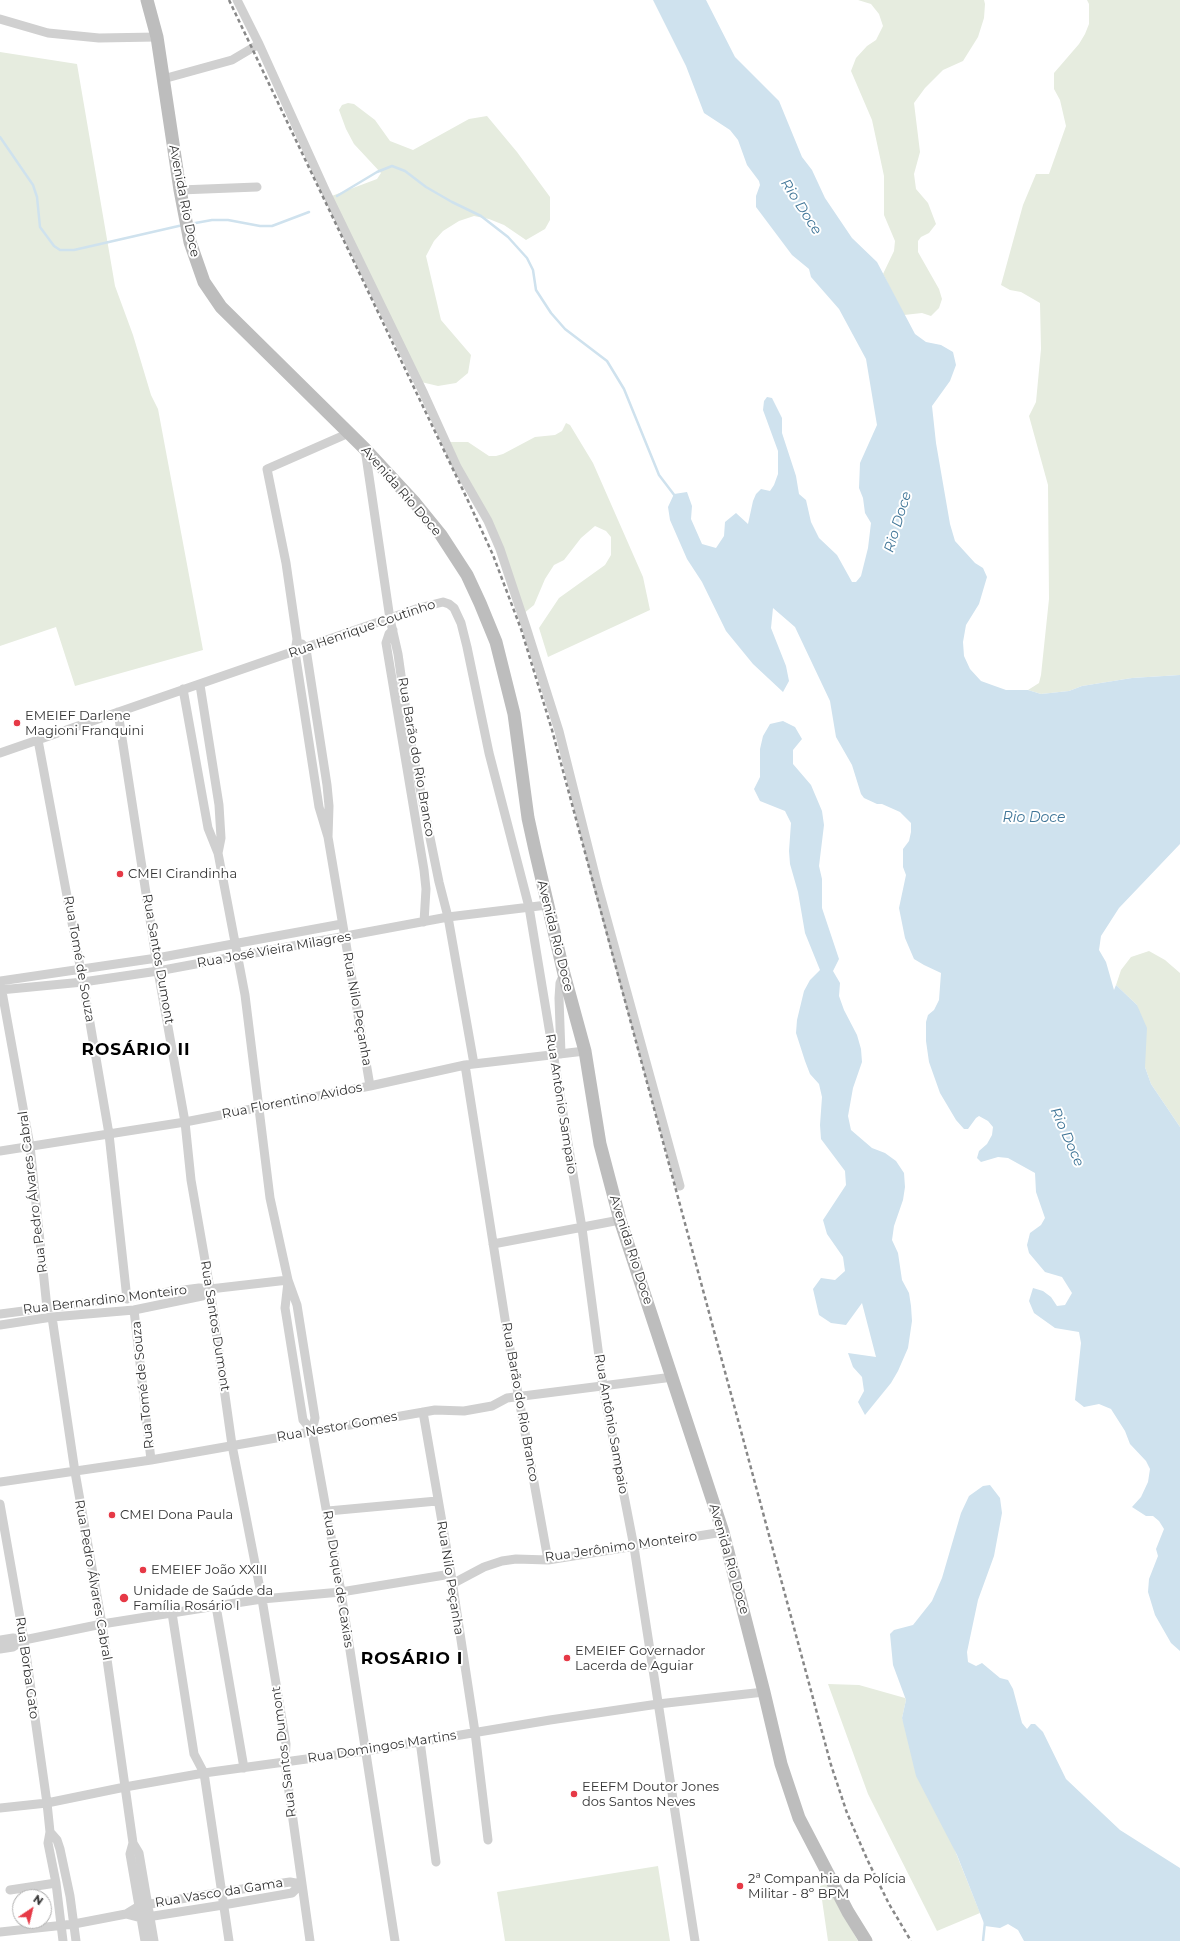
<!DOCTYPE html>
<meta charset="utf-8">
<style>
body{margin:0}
#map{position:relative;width:1180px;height:1941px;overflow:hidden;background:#fff;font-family:Montserrat,sans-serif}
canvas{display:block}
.north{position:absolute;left:12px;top:1889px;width:40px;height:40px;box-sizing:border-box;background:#fff;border:1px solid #adadad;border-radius:50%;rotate:35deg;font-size:11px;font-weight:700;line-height:16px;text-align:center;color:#333}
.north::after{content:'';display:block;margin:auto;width:14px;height:18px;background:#e63946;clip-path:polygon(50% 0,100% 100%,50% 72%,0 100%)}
</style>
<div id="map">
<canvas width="1180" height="1941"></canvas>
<div class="north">N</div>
</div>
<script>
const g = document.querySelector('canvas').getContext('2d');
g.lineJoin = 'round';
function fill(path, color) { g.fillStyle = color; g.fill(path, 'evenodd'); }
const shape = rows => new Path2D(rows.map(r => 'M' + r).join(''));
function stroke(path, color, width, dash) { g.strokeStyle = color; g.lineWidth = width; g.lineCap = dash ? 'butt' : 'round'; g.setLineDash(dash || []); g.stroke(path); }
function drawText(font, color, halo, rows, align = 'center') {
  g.font = font + ' Montserrat,sans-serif'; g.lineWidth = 4; g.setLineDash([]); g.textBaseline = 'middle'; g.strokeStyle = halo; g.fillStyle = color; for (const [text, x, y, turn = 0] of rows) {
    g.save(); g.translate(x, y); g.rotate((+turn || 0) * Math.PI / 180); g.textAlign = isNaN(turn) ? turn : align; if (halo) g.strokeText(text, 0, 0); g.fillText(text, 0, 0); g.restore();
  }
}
const green = shape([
 [858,0,984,0,985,4,984,18,978,37,963,61,943,70,925,88,914,103,920,152,914,174,916,189,928,203,936,224,929,233,921,237,918,241,918,252,939,289,942,299,939,308,931,316,922,313,904,315,883,274,894,251,895,241,884,215,884,176,872,120,851,71,856,58,867,46,876,40,883,26,879,14,871,4],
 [1087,0,1180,0,1180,675,1132,678,1082,686,1069,691,1041,694,1028,690,1039,683,1041,675,1049,599,1048,485,1029,416,1036,402,1041,349,1040,303,1021,292,1010,290,1001,285,1023,205,1036,174,1049,174,1066,126,1060,100,1054,89,1054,73,1079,44,1085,34,1089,24,1089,4],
 [0,52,77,64,115,286,133,335,151,395,158,409,203,650,75,686,56,627,0,646],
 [348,103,354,104,375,120,390,141,413,150,469,119,487,116,517,152,550,197,550,220,545,229,526,240,504,225,489,219,474,216,459,221,443,231,434,241,426,256,441,320,471,355,468,373,456,383,438,386,417,381,329,197,377,179,381,173,354,144,346,129,339,110,342,105],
 [566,423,570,425,593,463,643,577,650,610,548,657,539,628,559,598,605,565,611,555,611,537,606,531,595,526,581,538,564,560,554,565,545,579,534,605,523,614,496,547,446,442,468,442,489,456,496,456,503,454,535,437,555,435,562,431],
 [1149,951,1165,960,1180,973,1180,1127,1151,1084,1145,1067,1137,1005,1116,985,1121,970,1131,957],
 [828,1684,859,1685,905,1698,906,1700,902,1718,980,1913,937,1931,868,1794],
 [658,1866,670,1941,505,1941,497,1892],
 [826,1884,858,1941,828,1941,820,1886]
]);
const water = shape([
 [653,0,706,0,735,57,779,101,802,157,812,170,825,198,852,238,877,262,915,334,926,342,941,345,953,352,956,365,950,381,932,406,936,443,950,524,955,541,975,563,983,568,987,577,979,604,966,625,963,642,964,656,970,669,981,681,992,685,1006,690,1028,690,1041,694,1069,691,1082,686,1132,678,1180,675,1180,844,1119,908,1101,936,1099,950,1106,962,1114,990,1116,985,1137,1005,1147,1028,1145,1067,1151,1084,1180,1127,1180,1651,1171,1643,1155,1615,1148,1592,1149,1579,1158,1556,1156,1549,1164,1529,1159,1521,1153,1516,1146,1516,1132,1507,1141,1497,1148,1482,1150,1469,1146,1461,1130,1444,1125,1431,1111,1409,1099,1404,1084,1407,1075,1400,1081,1343,1079,1332,1055,1328,1034,1313,1029,1301,1033,1288,1043,1291,1051,1297,1057,1306,1065,1305,1072,1293,1062,1277,1045,1272,1029,1253,1027,1245,1030,1233,1041,1225,1045,1218,1036,1192,1035,1173,1008,1158,998,1157,981,1162,977,1158,979,1151,987,1144,992,1135,993,1127,988,1121,979,1116,976,1118,968,1129,964,1129,956,1120,940,1093,929,1062,926,1041,926,1022,928,1015,934,1010,939,1000,941,973,924,965,914,959,905,938,899,908,906,875,903,867,903,849,909,841,911,832,911,823,900,812,882,804,877,804,864,798,861,794,852,765,836,737,830,701,795,627,773,608,771,628,786,666,789,681,783,692,753,664,726,631,702,582,687,559,670,520,668,507,674,494,687,492,692,506,691,519,702,544,716,548,724,536,725,522,736,513,748,524,753,501,756,494,761,489,770,491,774,485,778,474,778,451,763,410,764,401,767,397,772,398,782,418,782,433,796,476,799,494,806,500,811,522,819,538,837,555,852,582,856,582,861,576,868,548,871,523,865,513,863,498,859,488,860,463,877,425,866,359,839,309,811,277,809,269,792,255,756,207,756,196,760,185,759,181,747,165,738,140,730,130,704,113,686,66],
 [783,721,795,727,802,739,793,750,793,764,811,785,822,811,824,825,819,866,822,879,822,908,839,959,833,971,840,983,839,996,844,1010,857,1035,861,1049,862,1062,853,1088,848,1116,851,1130,872,1148,885,1153,896,1161,904,1173,905,1187,903,1200,894,1226,892,1240,898,1253,902,1280,909,1293,911,1306,912,1321,908,1348,898,1371,891,1383,865,1415,858,1402,864,1391,862,1377,853,1367,848,1353,876,1357,862,1303,846,1325,831,1323,819,1315,813,1289,821,1278,835,1280,845,1271,843,1257,827,1234,823,1220,846,1185,845,1171,821,1139,820,1125,822,1097,819,1084,810,1074,805,1061,796,1033,797,1020,804,991,810,980,820,970,805,933,798,892,790,864,789,851,791,823,785,811,760,801,754,789,760,777,760,749,763,736,770,724],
 [990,1485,1000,1498,1002,1513,994,1556,978,1600,967,1652,968,1662,976,1666,982,1663,1000,1678,1008,1680,1013,1689,1022,1723,1027,1729,1031,1724,1035,1724,1043,1732,1066,1779,1120,1830,1180,1868,1180,1941,1024,1941,1018,1930,1008,1924,1000,1928,985,1926,957,1855,916,1776,902,1718,906,1700,893,1665,890,1634,894,1630,913,1625,932,1601,942,1578,961,1513,969,1496,983,1486]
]);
const stream = shape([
 [0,137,33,185,37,197,40,227,54,246,60,250,74,250,183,225],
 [337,196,377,172,392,166,405,171,426,187,452,202,481,216,508,237,527,258,533,270,536,290,551,313,565,329,607,361,624,389,659,475,675,496],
 [190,224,212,220,228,220,260,226,272,226,309,212],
 [983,1941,985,1922]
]);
const street = shape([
 [237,0,259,44],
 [0,19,48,33,99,38,157,37],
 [163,79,232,60,259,44,326,192,424,394,457,467,488,521,500,549,526,627,559,731,598,887,680,1186],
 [180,190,257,187],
 [365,449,390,619,398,654,410,739,439,882,448,917,474,1064],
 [393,630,389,634,386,643,424,870,426,889,424,922],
 [302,644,306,649,327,785,329,806,328,837,370,1086],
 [200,685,219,805,221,838,218,853],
 [183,689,208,828,218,853,245,995,270,1198,288,1280,297,1305,315,1418,312,1431,341,1592,395,1941],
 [118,712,158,971,185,1122,191,1180,210,1289,232,1445,262,1599,286,1744,285,1763,310,1941],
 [38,740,83,982,109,1134,127,1299],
 [0,753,419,608,443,602,449,604,454,608,461,623,467,647,489,753,529,907,582,1228,603,1387,634,1547,695,1941],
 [328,837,319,807,295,652,297,639,286,563,267,469,349,433],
 [0,981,157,958,342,924],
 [1,986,30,1146,47,1308],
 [0,990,83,982,158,971,448,917,547,905],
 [561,1054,559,998,560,983,564,974],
 [465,1065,508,1338,548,1560],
 [0,1151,185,1122,370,1086,465,1065,585,1051],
 [493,1244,620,1220],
 [288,1282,285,1308,303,1420,312,1431],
 [134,1310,151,1460],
 [0,1314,199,1288,210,1289,288,1280],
 [52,1317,75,1472,102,1624,133,1843,139,1853,154,1941],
 [0,1325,52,1317,134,1310,202,1296,210,1289],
 [423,1412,451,1574,475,1732,488,1840],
 [0,1482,151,1460,435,1410,464,1411,492,1406,507,1398,673,1377],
 [0,1504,24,1640,47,1803,50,1832,48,1843,56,1883,63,1941],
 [328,1511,437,1501],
 [452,1584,484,1567,502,1561,516,1559,548,1560,723,1532],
 [216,1606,244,1768],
 [172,1613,194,1754,204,1773,229,1941],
 [0,1640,13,1638,24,1640,102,1624,216,1606,262,1599,341,1592,451,1574],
 [0,1649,13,1647,24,1640],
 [420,1741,436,1862],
 [0,1808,47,1803,125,1787,204,1773,365,1751,550,1720,658,1704,764,1692],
 [50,1832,57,1840,60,1849,70,1896,76,1941],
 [133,1843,130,1854,145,1941],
 [10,1890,56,1883],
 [126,1914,141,1918,223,1905,292,1893,301,1884],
 [0,1932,74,1924,126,1914,139,1906,222,1892,290,1882,301,1884]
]);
const secondary = shape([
 [147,0,157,37,180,190,190,242,204,282,221,307,365,449,415,503,441,535,467,575,480,603,496,642,514,714,528,818,535,850,564,974,585,1051,600,1144,620,1220,723,1532,764,1692,781,1764,799,1818,848,1912,866,1941]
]);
const rail = shape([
 [229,0,471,507,493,555,521,629,552,730,831,1765,847,1813,867,1859,889,1904,911,1941]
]);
const markers = [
 [17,723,4,"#e63946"],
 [120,874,4,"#e63946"],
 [112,1515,4,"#e63946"],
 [143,1570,4,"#e63946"],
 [124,1598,5,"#e63946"],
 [567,1658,4,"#e63946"],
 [574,1794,4,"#e63946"],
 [740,1886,4,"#e63946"]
];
const streetNames = [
 ["Avenida Rio Doce",184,201,79],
 ["Avenida Rio Doce",401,491,49],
 ["Rua Henrique Coutinho",362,629,-19],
 ["Rua Barão do Rio Branco",416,757,80],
 ["Avenida Rio Doce",555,936,76],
 ["Rua José Vieira Milagres",274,950,-10],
 ["Rua Tomé de Souza",79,959,80],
 ["Rua Santos Dumont",158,959,80],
 ["Rua Nilo Peçanha",357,1009,80],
 ["Rua Florentino Avidos",292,1101,-11],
 ["Rua Antônio Sampaio",561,1104,81],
 ["Rua Pedro Álvares Cabral",33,1192,-97],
 ["Avenida Rio Doce",631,1250,72],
 ["Rua Bernardino Monteiro",105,1300,-7],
 ["Rua Santos Dumont",215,1326,81],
 ["Rua Tomé de Souza",143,1385,-96],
 ["Rua Barão do Rio Branco",520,1402,80],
 ["Rua Antônio Sampaio",611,1424,80],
 ["Rua Nestor Gomes",337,1427,-10],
 ["Rua Jerônimo Monteiro",621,1547,-8],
 ["Avenida Rio Doce",729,1559,74],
 ["Rua Nilo Peçanha",450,1578,81],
 ["Rua Duque de Caxias",338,1579,81],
 ["Rua Pedro Álvares Cabral",93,1580,80],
 ["Rua Borba Gato",27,1668,82],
 ["Rua Domingos Martins",382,1747,-9],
 ["Rua Santos Dumont",284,1752,-97],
 ["Rua Vasco da Gama",219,1893,-9]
];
const poiNames = [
 ["EMEIEF Darlene",25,716],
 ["Magioni Franquini",25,731],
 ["CMEI Cirandinha",128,874],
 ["CMEI Dona Paula",120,1515],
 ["EMEIEF João XXIII",151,1570],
 ["Unidade de Saúde da",133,1591],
 ["Família Rosário I",133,1606],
 ["EMEIEF Governador",575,1651],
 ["Lacerda de Aguiar",575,1666],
 ["EEEFM Doutor Jones",582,1787],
 ["dos Santos Neves",582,1802],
 ["2ª Companhia da Polícia",748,1879],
 ["Militar - 8º BPM",748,1894]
];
const waterNames = [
 ["Rio Doce",801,207,57],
 ["Rio Doce",898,522,-73],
 ["Rio Doce",1034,818],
 ["Rio Doce",1067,1137,66]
];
const districtNames = [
 ["ROSÁRIO II",136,1050],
 ["ROSÁRIO I",412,1659]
];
fill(green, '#e6ecdf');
fill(water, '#cfe2ee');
stroke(stream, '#cfe2ee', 2.5);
stroke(street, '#d0d0d0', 9);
stroke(secondary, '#bdbdbd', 13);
stroke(rail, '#888', 2.5, [4, 3]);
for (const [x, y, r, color] of markers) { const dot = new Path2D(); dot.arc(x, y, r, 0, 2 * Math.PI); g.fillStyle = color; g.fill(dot); stroke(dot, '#fff', 1.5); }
drawText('13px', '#333', '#fff', streetNames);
drawText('13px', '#333', '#fff', poiNames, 'left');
drawText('italic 14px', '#3f7597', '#fff', waterNames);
g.letterSpacing = '1px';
drawText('bold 17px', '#000', '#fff', districtNames);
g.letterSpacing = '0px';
</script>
